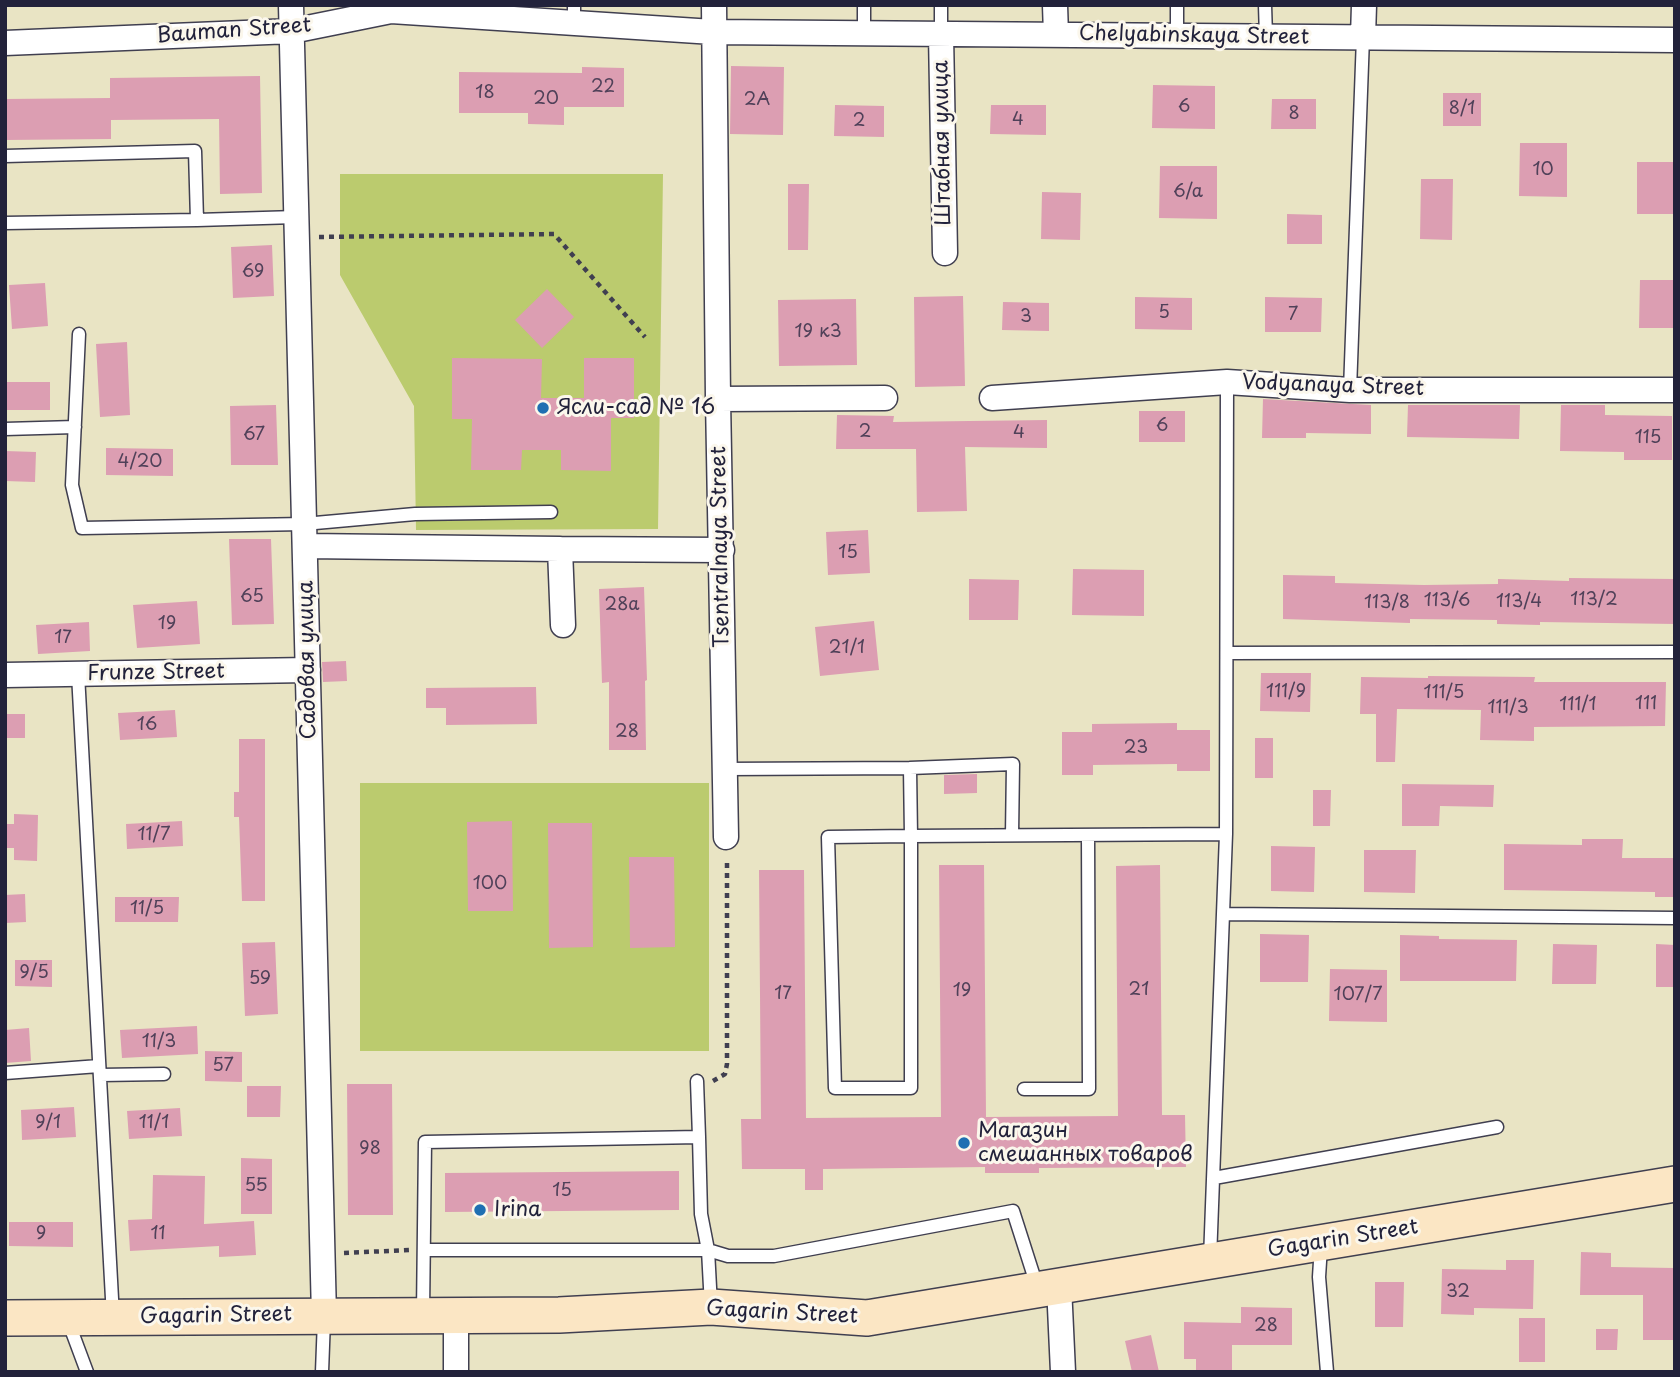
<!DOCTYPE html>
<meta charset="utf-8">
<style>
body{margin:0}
#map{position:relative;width:1680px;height:1377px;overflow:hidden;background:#e9e4c4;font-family:"Playpen Sans",sans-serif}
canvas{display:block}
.frame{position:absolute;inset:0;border:7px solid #22223b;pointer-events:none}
</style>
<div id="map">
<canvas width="1680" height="1377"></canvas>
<div class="frame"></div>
</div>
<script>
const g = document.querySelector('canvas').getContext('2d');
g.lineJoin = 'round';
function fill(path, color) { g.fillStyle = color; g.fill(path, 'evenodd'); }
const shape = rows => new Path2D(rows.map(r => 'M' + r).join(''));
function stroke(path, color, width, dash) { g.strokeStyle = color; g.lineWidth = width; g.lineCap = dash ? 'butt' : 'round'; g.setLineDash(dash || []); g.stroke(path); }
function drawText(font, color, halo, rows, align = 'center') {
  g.font = font + ' "Playpen Sans",sans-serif'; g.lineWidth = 6; g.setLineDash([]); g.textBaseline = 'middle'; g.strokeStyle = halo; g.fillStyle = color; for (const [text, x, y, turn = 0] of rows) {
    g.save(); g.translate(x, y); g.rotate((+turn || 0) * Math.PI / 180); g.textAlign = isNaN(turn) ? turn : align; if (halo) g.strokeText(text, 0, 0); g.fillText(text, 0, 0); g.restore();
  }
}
const green = shape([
 [340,174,663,174,658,529,416,530,414,406,340,275],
 [360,783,709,783,709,1051,360,1051]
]);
const building = shape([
 [731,66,784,67,783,135,730,134],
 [582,67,624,68,624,107,564,107,564,125,528,124,528,113,459,113,459,72,582,73],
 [260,76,262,193,220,194,219,119,111,120,111,139,5,140,5,99,110,98,110,78],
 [1153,85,1215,86,1215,129,1152,128],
 [1443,93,1481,93,1481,126,1443,126],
 [1272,99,1316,99,1316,129,1271,129],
 [835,105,884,106,884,137,834,136],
 [991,105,1046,105,1046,135,990,134],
 [1520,143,1567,143,1567,197,1519,196],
 [1637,162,1675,162,1675,214,1637,214],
 [1160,166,1217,166,1217,219,1159,218],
 [1421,179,1453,179,1452,240,1420,239],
 [788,184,809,184,808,250,788,250],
 [1042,192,1081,193,1080,240,1041,239],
 [1287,214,1322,215,1322,244,1287,244],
 [272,245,274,296,233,298,231,247],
 [1640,280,1675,280,1675,328,1639,328],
 [45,283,48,326,12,329,9,285],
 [547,289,574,317,542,348,515,320],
 [963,296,965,386,915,387,914,297],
 [1135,297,1192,298,1192,330,1135,329],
 [1265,297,1322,298,1321,332,1265,332],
 [856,299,857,365,779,366,778,300],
 [1003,302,1049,303,1049,331,1002,330],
 [127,342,130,415,100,417,96,344],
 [452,358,542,359,541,398,584,398,584,358,634,358,634,418,611,418,611,471,561,470,561,450,522,450,521,470,471,470,472,419,452,419],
 [5,382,50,382,50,410,5,410],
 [1263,399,1371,405,1371,434,1306,433,1306,438,1262,438],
 [276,405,278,465,231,465,230,406],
 [1408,405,1520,405,1519,439,1407,437],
 [1561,405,1605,405,1605,415,1672,416,1672,460,1624,460,1624,452,1560,451],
 [1139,411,1185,411,1185,442,1139,442],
 [837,415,894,416,893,422,1047,420,1047,448,965,447,967,511,917,512,916,449,836,449],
 [106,448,173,449,173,476,106,475],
 [5,451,36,452,35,482,5,481],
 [868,530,870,573,828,575,826,532],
 [229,539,271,539,274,624,232,625],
 [1073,569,1144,570,1144,616,1072,615],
 [1283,575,1335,576,1335,583,1424,585,1498,584,1498,579,1569,581,1569,578,1675,579,1675,624,1540,622,1540,625,1497,624,1497,620,1410,619,1410,623,1283,619],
 [969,579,1019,580,1018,620,969,620],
 [644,587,647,680,645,681,646,750,609,750,609,682,602,683,599,589],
 [197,601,200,644,137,648,133,605],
 [874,621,879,670,820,676,815,627],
 [89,622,90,651,38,654,36,625],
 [346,661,347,681,323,682,322,662],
 [1261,673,1311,673,1310,712,1260,711],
 [1428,676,1535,677,1534,682,1666,682,1665,726,1534,727,1534,741,1480,740,1481,710,1397,709,1395,762,1376,762,1376,714,1360,714,1361,677,1428,678],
 [536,687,537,724,446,725,446,708,426,708,426,688],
 [175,710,177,737,120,740,118,713],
 [5,714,25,714,25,738,5,738],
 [1177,723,1177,730,1210,730,1210,771,1177,771,1177,764,1093,765,1093,775,1062,775,1062,732,1092,732,1092,724],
 [1255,738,1273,738,1273,778,1255,778],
 [239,739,265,739,265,901,242,901,239,817,234,817,234,792,239,792],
 [977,774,977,793,944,794,944,775],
 [1402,784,1494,785,1493,807,1440,806,1439,826,1402,826],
 [1313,790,1331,790,1330,826,1313,826],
 [14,814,38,815,37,861,14,860,14,848,5,848,5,824,14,824],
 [182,821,183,846,127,849,126,824],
 [512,821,513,911,468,911,467,822],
 [548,823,592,823,593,947,549,948],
 [1582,839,1623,839,1622,858,1675,858,1675,897,1655,897,1655,892,1504,890,1504,844,1582,845],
 [1271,846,1315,847,1314,892,1271,891],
 [1364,850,1416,850,1415,893,1364,892],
 [629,857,674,857,675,947,630,948],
 [939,865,984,865,986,1117,1118,1116,1116,866,1160,865,1162,1115,1185,1115,1186,1167,1039,1168,1039,1173,985,1173,985,1167,823,1169,823,1190,805,1190,805,1169,742,1169,741,1119,761,1119,759,870,804,870,806,1118,941,1117],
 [25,894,26,922,5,923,5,895],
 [115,897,179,897,178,922,115,922],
 [1260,934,1309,935,1308,982,1260,982],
 [1400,935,1439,936,1439,939,1517,940,1516,981,1400,981],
 [275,942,278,1014,245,1016,242,943],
 [1553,944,1597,945,1596,984,1552,984],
 [1656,944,1675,945,1675,987,1656,987],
 [15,960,52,960,52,987,15,986],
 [1330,969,1387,970,1387,1022,1329,1021],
 [197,1026,198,1054,122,1058,120,1030],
 [29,1028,31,1061,5,1063,5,1030],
 [205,1051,242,1052,242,1082,205,1081],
 [347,1084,392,1084,393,1215,348,1215],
 [247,1086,281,1086,280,1117,247,1117],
 [74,1107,76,1137,22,1140,21,1110],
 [180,1108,182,1136,129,1139,127,1111],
 [241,1158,272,1159,272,1214,241,1214],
 [679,1171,679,1210,445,1212,445,1173],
 [153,1175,205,1176,204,1224,254,1221,256,1255,219,1257,219,1246,130,1251,128,1220,152,1219],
 [9,1222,73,1222,73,1247,9,1246],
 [1581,1252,1611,1253,1611,1267,1675,1268,1675,1340,1643,1340,1643,1295,1580,1295],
 [1506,1260,1534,1260,1533,1309,1474,1308,1474,1315,1441,1314,1442,1269,1506,1270],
 [1375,1282,1404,1282,1403,1327,1375,1327],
 [1241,1307,1292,1308,1292,1345,1232,1345,1232,1372,1196,1372,1196,1359,1184,1359,1184,1322,1241,1323],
 [1519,1318,1545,1318,1545,1362,1519,1362],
 [1596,1329,1618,1329,1617,1350,1596,1350],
 [1151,1335,1159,1372,1132,1372,1125,1341]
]);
const path = shape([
 [319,237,554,234,645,337],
 [713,1081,725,1074,727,1064,727,859],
 [344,1253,409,1250]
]);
const lane = shape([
 [574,5,574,23],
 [941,5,941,34],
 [1177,5,1177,36],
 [1265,5,1266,37],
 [864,33,864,5],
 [5,156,195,151,197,220,296,217],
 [5,223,197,220],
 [79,334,72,485,82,528,304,524,415,514,551,512],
 [1350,390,1363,37],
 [5,429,75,427],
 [1227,653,1675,652],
 [78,674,113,1317],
 [910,768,1013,764,1012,835],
 [725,769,910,768,911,836,911,1088,835,1088,828,837,911,836,1226,834],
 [1225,914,1675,918],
 [5,1073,99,1066],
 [100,1075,164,1074],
 [697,1081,699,1137],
 [1024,1089,1089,1089,1088,835],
 [1214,1178,1497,1127],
 [1321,1246,1319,1277,1327,1372],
 [424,1250,708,1250,728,1256,774,1256,1013,1211,1037,1286],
 [1210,1259,1226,834,1227,382],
 [423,1313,425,1142,699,1137,701,1214,708,1250,711,1306],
 [68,1321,87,1372],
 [322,1372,324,1319]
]);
const street = shape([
 [291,5,324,1315],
 [714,5,718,399,726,837],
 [1055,5,1056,35],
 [941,34,945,253],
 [1363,37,1364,5],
 [5,43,292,31,391,11,713,32,1675,40],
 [992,398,1227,382,1350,390,1675,390],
 [718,399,885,398],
 [306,546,560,549],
 [563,625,560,549,722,550],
 [5,675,308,670],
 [1059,1286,1063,1372],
 [456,1372,456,1316]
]);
const secondary = shape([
 [5,1318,559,1315,711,1307,867,1318,1675,1184]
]);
const markers = [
 [543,408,7,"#1f6fb2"],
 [964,1143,7,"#1f6fb2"],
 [480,1210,7,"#1f6fb2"]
];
const numberNames = [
 ["22",603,87],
 ["18",485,93],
 ["20",546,99],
 ["2А",757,100],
 ["6",1184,107],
 ["8/1",1462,109],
 ["8",1294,114],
 ["4",1018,120],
 ["2",859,121],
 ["10",1543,170],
 ["6/а",1188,192],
 ["69",253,272],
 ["5",1164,313],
 ["7",1293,315],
 ["3",1026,317],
 ["19 к3",818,332],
 ["6",1162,426],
 ["2",865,432],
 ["4",1019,433],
 ["67",254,435],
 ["115",1648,438],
 ["4/20",140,462],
 ["15",848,553],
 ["65",252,597],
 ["113/2",1594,600],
 ["113/6",1447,601],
 ["113/4",1519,602],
 ["113/8",1387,603],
 ["28а",622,605],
 ["19",167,624],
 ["17",63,638],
 ["21/1",847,648],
 ["111/9",1286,692],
 ["111/5",1444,693],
 ["111",1646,704],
 ["111/1",1578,705],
 ["111/3",1508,708],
 ["16",147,725],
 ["28",627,732],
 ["23",1136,748],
 ["11/7",154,835],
 ["100",490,884],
 ["11/5",147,909],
 ["9/5",34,973],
 ["59",260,979],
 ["21",1139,990],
 ["19",962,991],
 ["17",783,994],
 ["107/7",1358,995],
 ["11/3",159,1042],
 ["57",223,1066],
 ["9/1",48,1123],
 ["11/1",154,1123],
 ["98",370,1149],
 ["55",256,1186],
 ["15",562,1191],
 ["9",41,1234],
 ["11",158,1234],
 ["32",1458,1292],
 ["28",1266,1326]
];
const streetNames = [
 ["Bauman Street",234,31,-4],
 ["Chelyabinskaya Street",1194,36,1],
 ["Штабная улица",943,143,-91],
 ["Vodyanaya Street",1333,386,2],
 ["Tsentralnaya Street",721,547,-91],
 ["Садовая улица",308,660,-91],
 ["Frunze Street",156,673,-1],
 ["Gagarin Street",1343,1239,-9],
 ["Gagarin Street",782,1313,3],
 ["Gagarin Street",216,1316,-1]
];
const poiNames = [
 ["Ясли-сад № 16",557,408],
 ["Магазин",978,1131],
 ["смешанных товаров",978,1155],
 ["Irina",494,1210]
];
fill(green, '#bbcb6e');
fill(building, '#dc9eb2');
stroke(lane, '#403f50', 15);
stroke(street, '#403f50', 27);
stroke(secondary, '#403f50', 38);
stroke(path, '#403f50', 4.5, [5, 5]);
stroke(lane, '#fff', 12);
stroke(street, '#fff', 24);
stroke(secondary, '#fbe6c4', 35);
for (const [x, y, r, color] of markers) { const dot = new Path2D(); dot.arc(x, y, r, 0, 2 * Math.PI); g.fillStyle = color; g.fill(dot); stroke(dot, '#fbf7ec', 2.5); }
drawText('18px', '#504159', null, numberNames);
drawText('21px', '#22223b', '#fbf7ec', streetNames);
drawText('21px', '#22223b', '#fbf7ec', poiNames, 'left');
</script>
